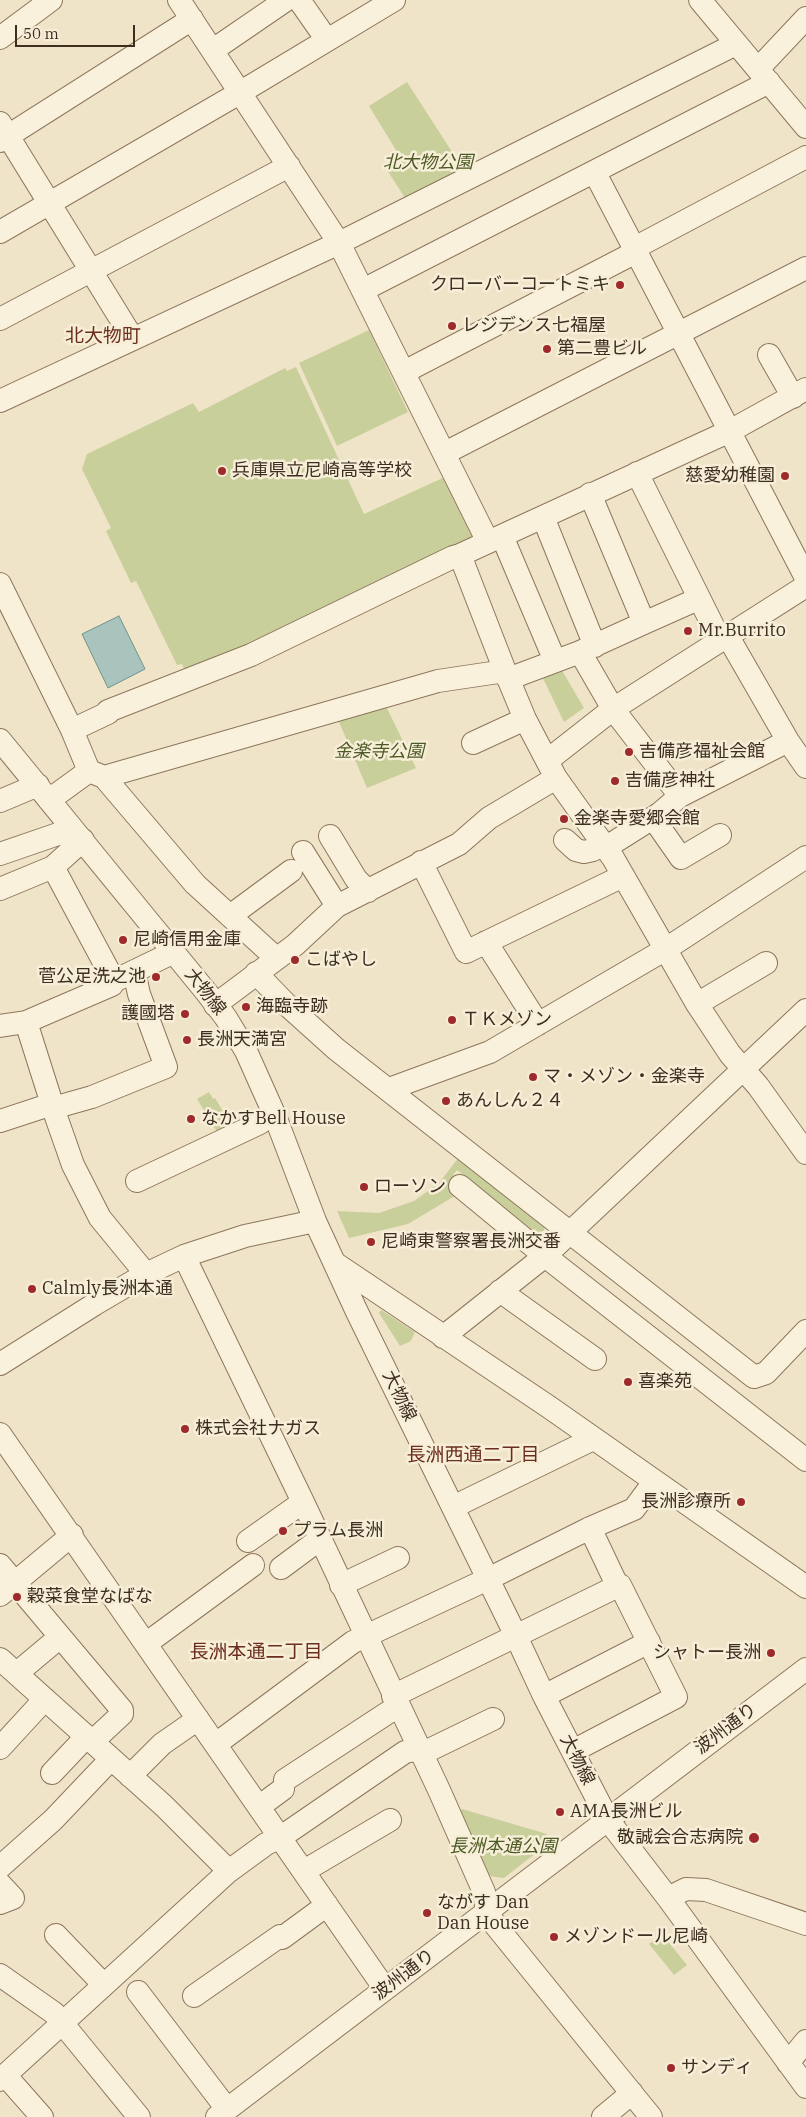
<!DOCTYPE html>
<meta charset="utf-8">
<style>
body{margin:0}
#map{position:relative;width:806px;height:2117px;overflow:hidden;background:#f0e4c8;font-family:"IBM Plex Serif",serif}
canvas{display:block}
.scale{position:absolute;left:15px;top:25px;width:120px;height:22px;box-sizing:border-box;border:2px solid #3d2e20;border-top:0;padding-left:6px;font-size:15px;line-height:18px;white-space:nowrap;color:#3d2e20;-webkit-text-stroke:4px #f7eed8;paint-order:stroke}
</style>
<div id="map">
<canvas width="806" height="2117"></canvas>
<div class="scale">50 m</div>
</div>
<script>
const g = document.querySelector('canvas').getContext('2d');
g.lineJoin = 'round';
function fill(path, color) { g.fillStyle = color; g.fill(path, 'evenodd'); }
const shape = rows => new Path2D(rows.map(r => 'M' + r).join(''));
function stroke(path, color, width, dash) { g.strokeStyle = color; g.lineWidth = width; g.lineCap = dash ? 'butt' : 'round'; g.setLineDash(dash || []); g.stroke(path); }
function drawText(font, color, halo, rows, align = 'center') {
  g.font = font + ' "IBM Plex Serif","Noto Sans JP",serif'; g.lineWidth = 5; g.setLineDash([]); g.textBaseline = 'middle'; g.strokeStyle = halo; g.fillStyle = color; for (const [text, x, y, turn = 0] of rows) {
    g.save(); g.translate(x, y); g.rotate((+turn || 0) * Math.PI / 180); g.textAlign = isNaN(turn) ? turn : align; if (halo) g.strokeText(text, 0, 0); g.fillText(text, 0, 0); g.restore();
  }
}
const green = shape([
 [407,82,465,172,407,201,387,170,402,160,369,106],
 [369,330,408,412,337,446,299,363],
 [296,367,364,514,447,476,475,533,473,538,250,648,184,669,182,664,177,665,136,581,131,583,106,531,111,528,82,469,87,454,193,403,199,412,285,368,287,371],
 [560,667,584,708,564,722,541,674],
 [384,702,416,768,367,788,336,715],
 [209,1092,213,1099,215,1098,234,1129,220,1137,197,1099],
 [459,1157,545,1224,544,1231,536,1233,457,1170,453,1175,458,1194,408,1224,349,1238,337,1211,379,1213,414,1201,439,1183],
 [381,1310,415,1332,411,1341,400,1346,379,1313],
 [462,1809,547,1834,550,1842,504,1878,489,1876,458,1813],
 [662,1934,687,1965,674,1975,649,1944]
]);
const water = shape([
 [119,616,145,669,108,688,82,634,119,616]
]);
const minor = shape([
 [179,0,339,243,488,542],
 [299,0,327,40],
 [700,0,806,127],
 [0,38,51,0],
 [213,50,286,0],
 [758,69,806,18],
 [0,123,133,339],
 [0,141,192,19],
 [595,173,806,578],
 [0,232,241,92,394,0],
 [363,290,769,82],
 [0,319,289,166],
 [769,355,793,397],
 [404,372,636,252,642,244,806,157],
 [0,401,339,243,736,44],
 [445,453,806,268],
 [637,473,720,640],
 [590,494,644,623,698,599],
 [543,517,595,646],
 [502,536,555,661],
 [460,555,505,671],
 [0,584,72,730,89,771],
 [727,635,788,741,806,767],
 [580,652,613,709,680,796],
 [508,679,580,652,644,623],
 [72,730,108,713,108,711,251,655,453,557,460,555,730,431,806,389],
 [0,740,207,993,226,1018,246,1051,275,1116,315,1221,357,1312,516,1636,544,1696,608,1820,668,1898,806,2087],
 [473,743,525,719],
 [548,760,613,709,806,586],
 [104,777,195,884,276,958],
 [49,800,89,771,104,777,438,681,505,671,525,719,556,778,613,858,697,1004,730,1054,758,1086,806,1153],
 [0,801,38,785],
 [653,818,681,858,720,835],
 [330,836,356,879,368,891],
 [565,840,576,850,584,852,593,850,603,844],
 [605,848,659,814,680,796,788,741],
 [303,852,337,906],
 [0,854,58,834],
 [421,862,466,952,623,876],
 [53,867,114,981],
 [0,889,53,867,83,840],
 [230,916,291,871],
 [486,942,538,1024],
 [256,973,286,1004,336,1049,754,1377,766,1373,806,1331],
 [697,1004,766,963],
 [215,1005,295,945,337,906,459,844,489,818,556,778],
 [26,1022,52,1104],
 [0,1026,26,1022,112,985,114,981,174,952],
 [389,1089,490,1052,666,949,806,857],
 [53,1108,73,1165,100,1218,146,1274],
 [0,1121,52,1104,53,1108,92,1097,166,1067,139,994,134,972],
 [137,1181,260,1123],
 [460,1186,545,1256,806,1460],
 [184,1256,303,1502,439,1790,484,1892,487,1912,496,1926,651,2117],
 [336,1264,549,1407,806,1587],
 [500,1291,595,1359],
 [443,1337,545,1256,806,1010],
 [0,1364,95,1304,146,1274,184,1256,245,1236,315,1221],
 [0,1434,385,1989],
 [453,1507,593,1439],
 [590,1528,618,1587],
 [248,1541,303,1502],
 [0,1565,122,1710,122,1714,92,1742],
 [281,1568,320,1539],
 [341,1585,398,1558],
 [0,1595,72,1535],
 [147,1643,253,1565],
 [0,1659,164,1806,229,1871],
 [17,1673,60,1637],
 [393,1696,620,1585,676,1697,573,1751],
 [544,1696,649,1642],
 [216,1744,353,1642,488,1579,590,1528,634,1509,654,1482],
 [0,1748,45,1699],
 [421,1754,493,1719],
 [52,1773,86,1737],
 [130,1776,162,1744,198,1719],
 [285,1780,398,1706],
 [260,1806,283,1789],
 [0,1867,53,1820,111,1759],
 [304,1871,390,1820],
 [0,1884,13,1898,0,1903],
 [668,1898,686,1889,706,1890,806,1924],
 [56,1935,104,1985],
 [0,1975,54,2013,139,2117],
 [138,1992,227,2109],
 [194,1996,280,1936,282,1938,327,1905],
 [788,2063,806,2041],
 [5,2075,42,2117],
 [0,2080,229,1871,266,1844,281,1837,405,1752,419,1749],
 [217,2117,806,1669],
 [603,2117,632,2093]
]);
const markers = [
 [620,285,5,"#9e2a2b"],
 [452,326,5,"#9e2a2b"],
 [547,349,5,"#9e2a2b"],
 [222,471,5,"#9e2a2b"],
 [785,476,5,"#9e2a2b"],
 [688,631,5,"#9e2a2b"],
 [629,752,5,"#9e2a2b"],
 [615,781,5,"#9e2a2b"],
 [564,819,5,"#9e2a2b"],
 [123,940,5,"#9e2a2b"],
 [295,960,5,"#9e2a2b"],
 [156,977,5,"#9e2a2b"],
 [246,1007,5,"#9e2a2b"],
 [185,1014,5,"#9e2a2b"],
 [452,1020,5,"#9e2a2b"],
 [187,1040,5,"#9e2a2b"],
 [533,1077,5,"#9e2a2b"],
 [446,1101,5,"#9e2a2b"],
 [191,1119,5,"#9e2a2b"],
 [364,1187,5,"#9e2a2b"],
 [371,1242,5,"#9e2a2b"],
 [32,1289,5,"#9e2a2b"],
 [628,1382,5,"#9e2a2b"],
 [185,1429,5,"#9e2a2b"],
 [741,1502,5,"#9e2a2b"],
 [283,1531,5,"#9e2a2b"],
 [17,1597,5,"#9e2a2b"],
 [771,1653,5,"#9e2a2b"],
 [560,1812,5,"#9e2a2b"],
 [754,1838,6,"#9e2a2b"],
 [427,1913,5,"#9e2a2b"],
 [554,1937,5,"#9e2a2b"],
 [671,2068,5,"#9e2a2b"]
];
const parkNames = [
 ["北大物公園",428,163],
 ["金楽寺公園",379,752],
 ["長洲本通公園",503,1847]
];
const poiNames = [
 ["クローバーコートミキ",610,285,"right"],
 ["レジデンス七福屋",462,326],
 ["第二豊ビル",557,349],
 ["兵庫県立尼崎高等学校",232,471],
 ["慈愛幼稚園",775,476,"right"],
 ["Mr.Burrito",698,631],
 ["吉備彦福祉会館",639,752],
 ["吉備彦神社",625,781],
 ["金楽寺愛郷会館",574,819],
 ["尼崎信用金庫",133,940],
 ["こばやし",305,960],
 ["菅公足洗之池",146,977,"right"],
 ["海臨寺跡",256,1007],
 ["護國塔",175,1014,"right"],
 ["ＴＫメゾン",462,1020],
 ["長洲天満宮",197,1040],
 ["マ・メゾン・金楽寺",543,1077],
 ["あんしん２４",456,1101],
 ["なかすBell House",201,1119],
 ["ローソン",374,1187],
 ["尼崎東警察署長洲交番",381,1242],
 ["Calmly長洲本通",42,1289],
 ["喜楽苑",638,1382],
 ["株式会社ナガス",195,1429],
 ["長洲診療所",731,1502,"right"],
 ["プラム長洲",293,1531],
 ["穀菜食堂なばな",27,1597],
 ["シャトー長洲",761,1653,"right"],
 ["AMA長洲ビル",570,1812],
 ["敬誠会合志病院",743,1838,"right"],
 ["ながす Dan",437,1903],
 ["Dan House",437,1924],
 ["メゾンドール尼崎",564,1937],
 ["サンディ",681,2068]
];
const streetNames = [
 ["大物線",205,992,52],
 ["大物線",399,1396,64],
 ["波州通り",726,1729,-37],
 ["大物線",577,1760,63],
 ["波州通り",404,1975,-37]
];
const neighbourhoodNames = [
 ["北大物町",103,337],
 ["長洲西通二丁目",473,1456],
 ["長洲本通二丁目",256,1653]
];
fill(green, '#c9cf9b');
fill(water, '#a9c4bc');
stroke(water, '#6f938a', 1);
stroke(minor, '#8d765c', 24);
stroke(minor, '#faf1dc', 22);
for (const [x, y, r, color] of markers) { const dot = new Path2D(); dot.arc(x, y, r, 0, 2 * Math.PI); g.fillStyle = color; g.fill(dot); stroke(dot, '#f7eed8', 2); }
drawText('italic 18px', '#4d5a26', '#f7eed8', parkNames);
drawText('18px', '#3d2e20', '#f7eed8', poiNames, 'left');
drawText('18px', '#3d2e20', '#f7eed8', streetNames);
drawText('19px', '#6b2e1e', '#f7eed8', neighbourhoodNames);
</script>
